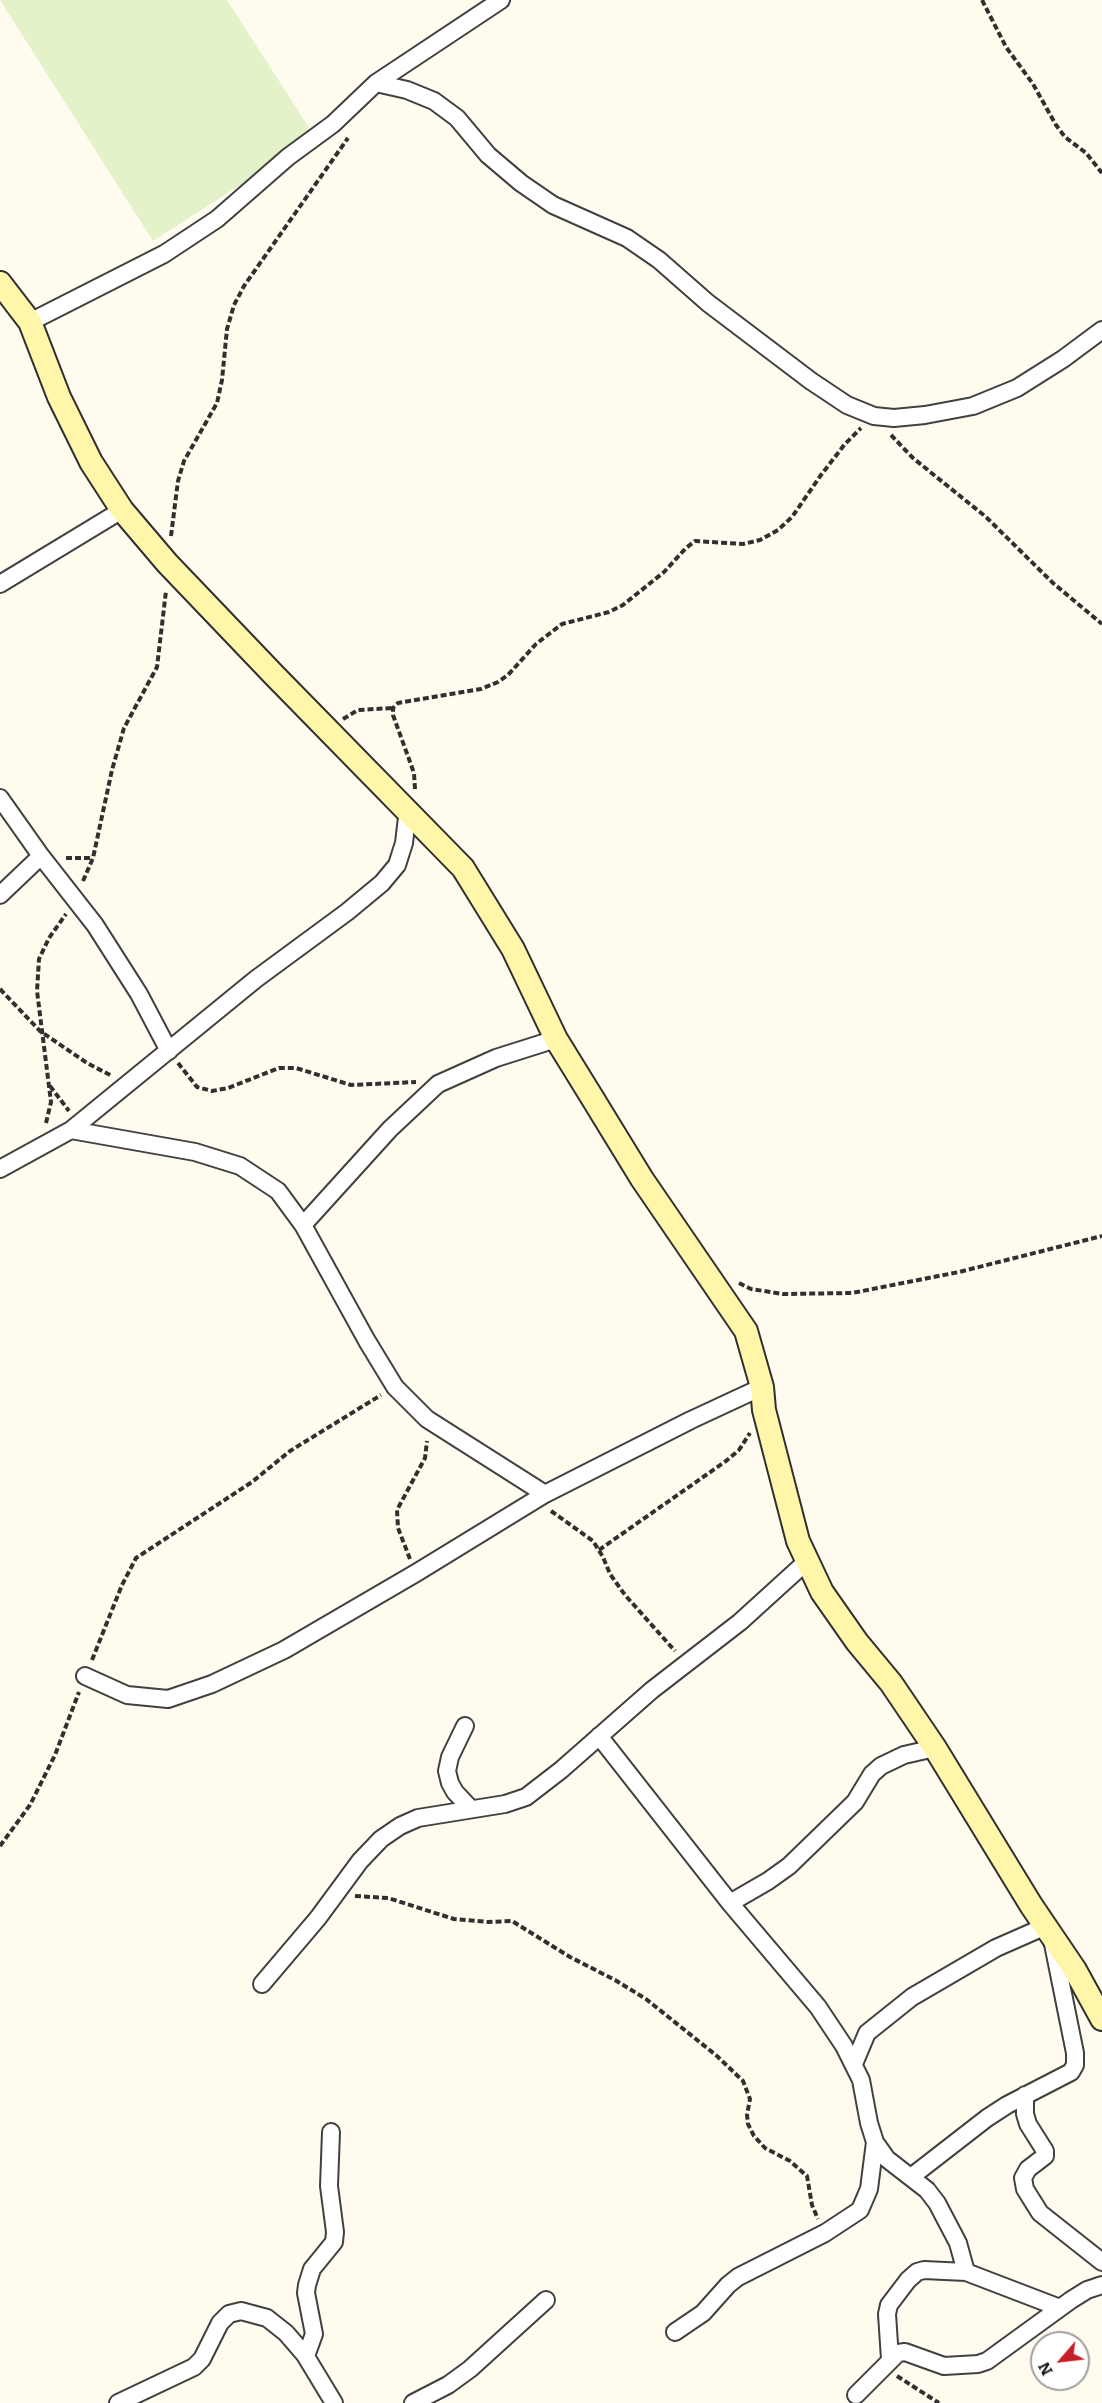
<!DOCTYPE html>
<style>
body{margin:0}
#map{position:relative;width:1102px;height:2403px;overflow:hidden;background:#fffcef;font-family:Bitter,serif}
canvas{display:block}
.north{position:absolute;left:1030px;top:2331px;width:60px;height:60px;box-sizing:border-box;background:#fff;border:2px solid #9f9f9f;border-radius:50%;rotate:242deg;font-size:16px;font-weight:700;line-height:24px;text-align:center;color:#0e0e0e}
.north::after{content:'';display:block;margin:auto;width:21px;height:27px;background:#c51f25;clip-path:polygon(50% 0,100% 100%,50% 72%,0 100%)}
</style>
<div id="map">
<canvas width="1102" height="2403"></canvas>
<div class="north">N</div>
</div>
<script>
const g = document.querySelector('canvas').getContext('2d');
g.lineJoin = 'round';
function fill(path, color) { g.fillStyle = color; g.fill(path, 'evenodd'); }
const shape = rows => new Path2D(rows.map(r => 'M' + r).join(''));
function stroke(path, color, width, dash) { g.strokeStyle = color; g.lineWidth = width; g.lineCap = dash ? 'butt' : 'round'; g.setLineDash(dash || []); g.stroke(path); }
const pitch = shape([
 [0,0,227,0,315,137,153,241]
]);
const path = shape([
 [982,0,1006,47,1033,84,1056,125,1065,137,1086,153,1102,173],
 [891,435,913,458,986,517,1053,583,1102,624],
 [171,536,178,481,184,461,217,403,222,380,227,329,234,305,244,286,348,138],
 [343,719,358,710,393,708],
 [415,789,414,773,393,715,393,708,398,703,481,689,498,682,508,675,536,644,562,624,609,612,623,605,664,572,686,548,695,541,743,544,760,540,778,530,792,517,821,475,845,444,861,428],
 [66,858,93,858],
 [83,881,93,858,112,770,124,728,157,667,166,591],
 [0,989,40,1031,87,1063,112,1076],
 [178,1063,197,1087,212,1091,228,1088,279,1068,296,1068,351,1085,416,1082],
 [50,1086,69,1111],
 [46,1123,51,1102,37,991,39,959,49,938,66,914],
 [739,1283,751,1289,783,1294,852,1293,959,1272,1102,1236],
 [551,1511,593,1541,603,1557,610,1574,625,1595,675,1651],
 [599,1550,726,1461,739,1450,750,1433],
 [410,1559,398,1528,397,1510,425,1458,427,1441],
 [92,1660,122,1585,136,1558,252,1482,290,1451,381,1395],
 [0,1846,30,1805,55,1755,79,1692],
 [355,1896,388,1898,454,1919,488,1922,512,1921,570,1957,615,1980,646,1999,717,2056,743,2081,750,2099,747,2115,748,2124,754,2136,765,2148,790,2161,807,2176,812,2205,818,2219],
 [897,2376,939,2403]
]);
const street = shape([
 [376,83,407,90,434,101,457,118,488,155,521,183,553,205,627,238,659,260,708,303,811,381,847,405,874,416,894,418,925,415,973,406,1017,388,1063,359,1102,330],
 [30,322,164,254,217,219,288,157,333,124,376,83,501,0],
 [0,584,122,510],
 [0,798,41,856,95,925,139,994,169,1051],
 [0,895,41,856],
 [71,1130,195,1152,240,1166,278,1191,303,1225,367,1341,395,1387,427,1419,545,1494],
 [0,1169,71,1130,256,979,347,912,382,883,397,865,404,843,408,809],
 [303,1225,390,1129,438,1084,496,1058,556,1039],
 [85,1676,127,1695,168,1699,212,1684,284,1650,416,1573,545,1494,691,1420,762,1387],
 [465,1726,450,1757,447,1771,450,1783,455,1792,471,1809],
 [599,1736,730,1903,818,2007,844,2046,861,2080,869,2123,875,2142,887,2159,927,2190,937,2203,958,2243,966,2272],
 [730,1903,768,1881,789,1866,855,1802,872,1774,881,1766,904,1755,935,1748],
 [262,1984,318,1918,360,1861,381,1839,400,1826,418,1818,505,1804,526,1797,561,1770,652,1690,740,1622,806,1562],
 [854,2064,867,2033,912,1997,996,1948,1046,1926],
 [1025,2095,1025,2114,1028,2124,1045,2151,1045,2156,1028,2169,1023,2178,1025,2189,1040,2213,1102,2262],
 [911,2177,987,2118,1007,2105,1071,2072,1075,2065,1075,2053,1053,1944],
 [675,2332,703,2313,728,2285,738,2277,825,2233,860,2210,869,2189,875,2142],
 [306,2356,314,2334,306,2293,307,2285,312,2269,334,2242,335,2232,329,2186,331,2132],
 [890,2359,887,2314,889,2305,908,2280,917,2272,924,2270,966,2272,1060,2308],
 [856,2395,898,2353,905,2352,944,2366,978,2364,987,2361,1071,2300,1087,2290,1102,2285],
 [118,2403,194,2367,202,2359,220,2323,229,2314,241,2311,267,2318,286,2333,305,2355,334,2403],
 [413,2403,448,2385,470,2369,546,2300]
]);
const secondary = shape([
 [0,283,30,322,59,397,91,462,122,510,167,563,275,676,463,868,513,949,556,1039,593,1099,642,1179,746,1331,762,1387,764,1410,798,1541,822,1592,857,1642,891,1683,935,1748,1031,1905,1075,1970,1102,2019]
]);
fill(pitch, '#e3f2c9');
stroke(street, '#414141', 20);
stroke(secondary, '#303030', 26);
stroke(path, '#303030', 4, [6, 3]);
stroke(street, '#fff', 16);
stroke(secondary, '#fff6aa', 22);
</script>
